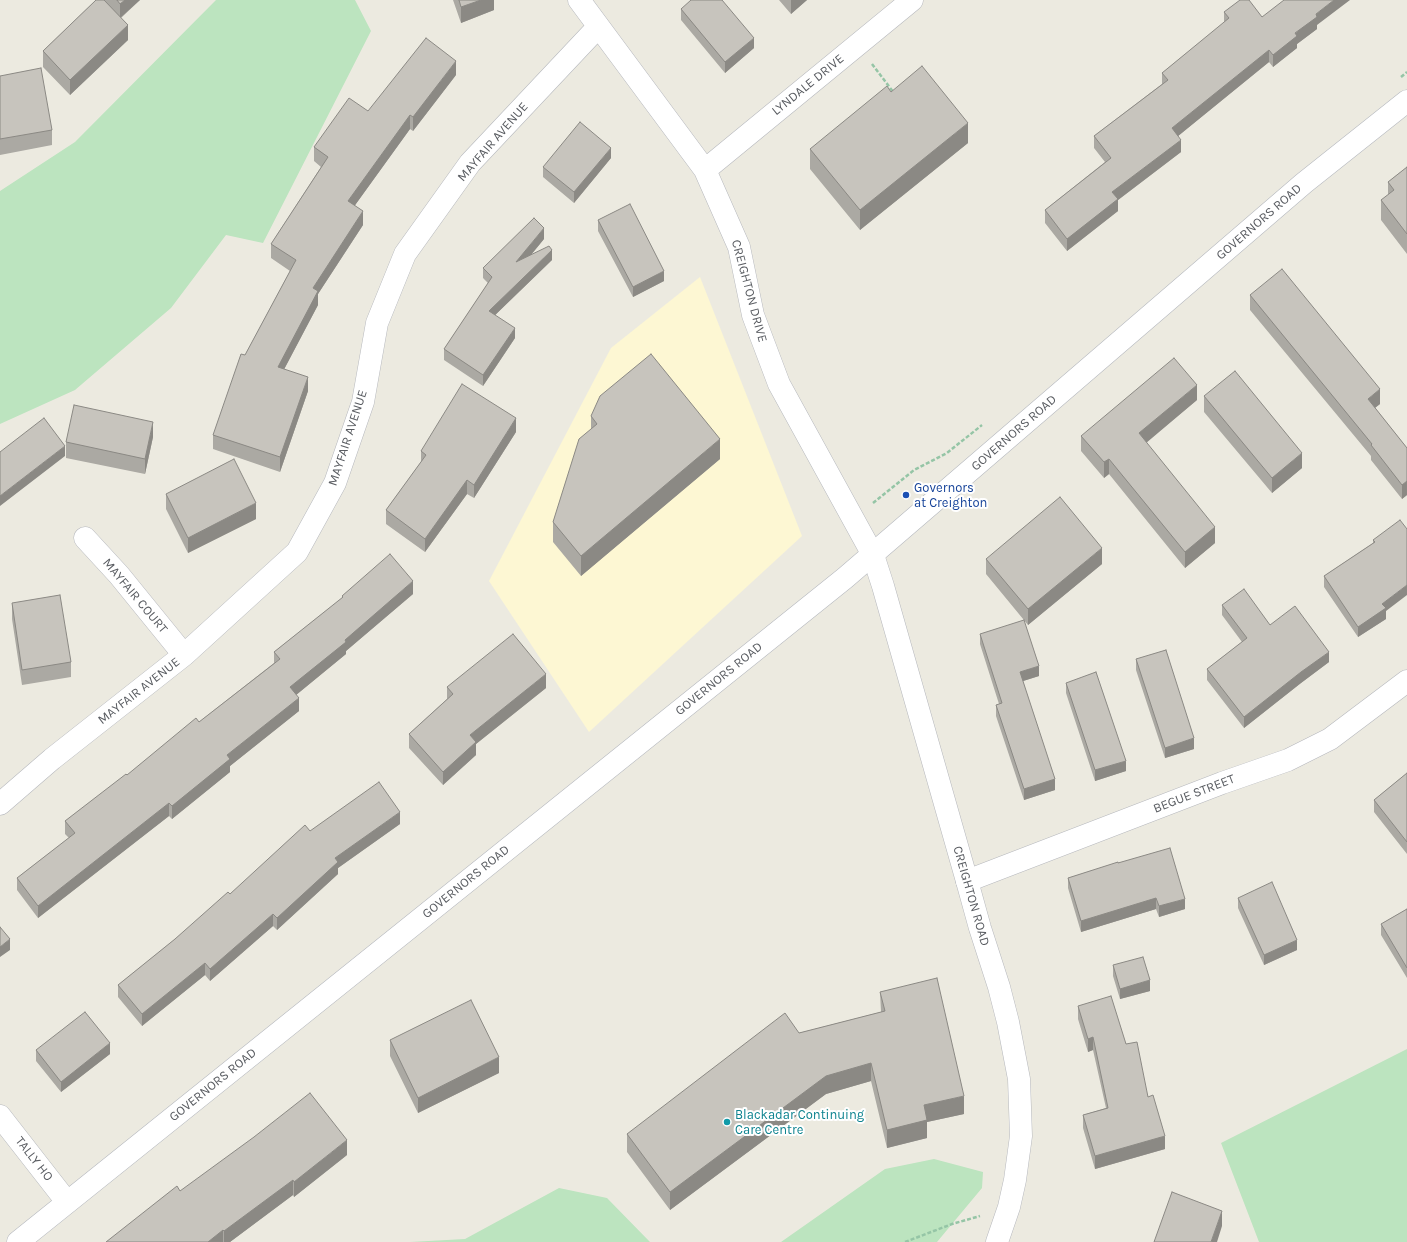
<!DOCTYPE html>
<style>
body{margin:0}
canvas{display:block;background:#eceae0}
</style>
<canvas width="1407" height="1242"></canvas>
<script>
const g = document.querySelector('canvas').getContext('2d');
g.lineJoin = 'round';
function fill(path, color) { g.fillStyle = color; g.fill(path, 'evenodd'); }
const shape = rows => new Path2D(rows.map(r => 'M' + r).join(''));
function stroke(path, color, width, dash) { g.strokeStyle = color; g.lineWidth = width; g.lineCap = dash ? 'butt' : 'round'; g.setLineDash(dash || []); g.stroke(path); }
function drawText(font, color, halo, rows, align = 'center') {
  g.font = font + ' Karla,sans-serif'; g.lineWidth = 4; g.setLineDash([]); g.textBaseline = 'middle'; g.strokeStyle = halo; g.fillStyle = color; for (const [text, x, y, turn = 0] of rows) {
    g.save(); g.translate(x, y); g.rotate((+turn || 0) * Math.PI / 180); g.textAlign = isNaN(turn) ? turn : align; if (halo) g.strokeText(text, 0, 0); g.fillText(text, 0, 0); g.restore();
  }
}
const commercial = shape([
 [700,277,802,536,589,732,489,581,611,348]
]);
const green = shape([
 [216,0,355,0,371,31,263,243,226,235,171,308,75,390,0,424,0,191,75,142],
 [1407,1049,1407,1242,1259,1242,1221,1143],
 [934,1159,983,1172,982,1188,937,1242,781,1242,885,1169],
 [559,1188,607,1198,650,1242,410,1242,465,1239]
]);
const path = shape([
 [872,64,894,93],
 [1401,77,1407,72],
 [873,503,914,470,947,453,982,425],
 [905,1242,952,1224,980,1216]
]);
const minor = shape([
 [579,0,705,170,739,247,753,315,779,384,873,555],
 [705,170,912,0],
 [85,538,119,575,184,655],
 [0,804,52,759,184,655,297,552,335,483,363,402,377,323,405,254,470,163,598,27],
 [967,881,1222,783,1288,760,1330,739,1407,681],
 [0,1116,67,1202]
]);
const tertiary = shape([
 [873,555,883,586,967,881,980,928,999,987,1008,1022,1019,1079,1021,1136,1015,1180,1009,1207,997,1242]
]);
const secondary = shape([
 [18,1242,845,578,1304,183,1407,101]
]);
const wall = shape([
 [96,0,140,0,121,18,128,40,70,95,43,67,43,51],
 [453,0,494,0,494,10,461,23],
 [779,0,807,0,791,14],
 [681,9,754,48,725,73,681,20],
 [1224,12,1317,25,1317,29,1297,44,1297,48,1273,67,1269,62,1178,136,1181,152,1118,200,1118,211,1067,251,1045,223,1045,210,1105,162,1094,148,1094,136,1162,84,1162,73,1224,23],
 [456,75,413,131,410,129,355,205,363,225,318,294,318,305,284,369,308,391,280,472,213,449,213,435,245,355,290,271,271,258,271,244,321,167,314,161,314,147,368,111],
 [0,76,52,130,52,145,0,155],
 [891,92,968,143,860,230,810,169,810,149],
 [611,158,574,203,543,177,543,167],
 [1407,167,1407,254,1381,220,1381,200,1388,195,1388,182],
 [598,220,664,281,633,297,598,231],
 [544,239,531,255,552,260,495,315,515,338,483,386,444,360,444,349,488,283,483,278,483,268],
 [1250,295,1380,404,1375,408,1407,448,1407,495,1402,499,1371,460,1371,456,1250,310],
 [1204,396,1302,468,1272,493,1204,412],
 [1197,400,1146,442,1215,543,1185,568,1109,474,1104,478,1081,451,1081,436],
 [591,416,720,459,581,576,553,542,553,522,591,430],
 [516,432,474,498,467,494,425,552,386,524,386,510,421,462,421,451],
 [153,437,145,474,66,458,66,442],
 [166,494,256,519,188,553,166,509],
 [1407,529,1386,611,1386,619,1358,637,1324,587,1324,576,1373,543,1373,540],
 [986,559,1102,564,1028,625,986,574],
 [413,594,346,651,346,654,296,695,299,711,230,766,230,772,172,819,169,816,38,918,17,890,17,878,69,838,65,834,65,821,127,775,199,722,274,663,274,652,342,598,342,596],
 [12,603,71,662,71,677,22,685,12,619],
 [1222,605,1270,625,1329,662,1301,683,1244,728,1207,680,1207,669,1242,642,1222,615],
 [980,634,1039,676,1023,681,1055,790,1024,800,996,716,996,705,999,704,980,644],
 [1136,659,1194,749,1165,758,1136,670],
 [1066,683,1126,771,1095,781,1066,693],
 [447,687,546,688,476,744,476,755,443,785,409,748,409,734,447,699],
 [1407,773,1407,854,1374,812,1374,800],
 [400,824,338,868,338,874,277,930,273,926,210,981,205,975,142,1026,118,997,118,985,310,831],
 [1118,863,1185,909,1159,917,1156,909,1081,932,1068,888,1068,878],
 [1238,898,1297,950,1264,965,1238,908],
 [1407,909,1407,978,1381,935,1381,924],
 [1113,965,1150,991,1120,999,1113,976],
 [880,992,964,1114,927,1122,927,1138,887,1148,871,1081,826,1094,670,1210,627,1152,627,1134,799,1033,881,1012],
 [1078,1006,1126,1044,1148,1097,1165,1149,1095,1169,1083,1128,1083,1115,1106,1108,1093,1050,1088,1052,1078,1019],
 [390,1040,499,1073,418,1113,390,1056],
 [36,1050,110,1054,61,1092,36,1061],
 [347,1155,294,1197,293,1195,230,1242,106,1242,180,1191]
]);
const shadedWall = shape([
 [125,0,140,0,120,18,120,4],
 [481,0,494,0,494,10,461,23,461,7],
 [791,0,807,0,791,14],
 [1334,0,1350,0,1317,25,1317,29,1297,44,1297,48,1273,67,1273,55,1316,14],
 [128,25,128,40,70,95,70,80],
 [754,38,754,48,725,73,725,62],
 [1269,50,1269,62,1172,141,1172,128],
 [456,61,456,75,413,131,413,117],
 [410,115,410,129,348,215,348,201],
 [968,123,968,143,860,230,860,210],
 [1181,140,1181,152,1118,200,1118,211,1067,251,1067,239,1112,192],
 [611,148,611,158,574,203,574,192],
 [363,211,363,225,318,294,318,305,278,381,278,367,313,288],
 [544,228,544,239,516,273,516,262],
 [552,250,552,260,489,321,489,311],
 [664,271,664,281,633,297,633,287],
 [515,328,515,338,483,386,483,375],
 [308,377,308,391,280,472,280,457],
 [1197,385,1197,400,1139,449,1139,433],
 [1380,389,1380,404,1368,413,1368,399],
 [516,418,516,432,474,498,474,485],
 [153,422,153,437,145,474,145,459],
 [720,439,720,459,581,576,581,556],
 [65,446,65,456,0,506,0,496],
 [1302,453,1302,468,1272,493,1272,478],
 [1109,459,1109,474,1104,478,1104,462],
 [467,480,467,494,425,552,425,539],
 [1407,481,1407,495,1402,499,1402,485],
 [256,503,256,519,188,553,188,538],
 [1215,527,1215,543,1185,568,1185,552],
 [1102,548,1102,564,1028,625,1028,609],
 [413,581,413,594,346,651,346,654,290,700,290,687],
 [1407,585,1407,595,1386,611,1386,619,1358,637,1358,627,1382,604],
 [1329,652,1329,662,1301,683,1244,728,1244,717,1301,672],
 [1039,666,1039,676,1020,682,1020,672],
 [546,674,546,688,476,744,476,755,443,785,443,772,470,735],
 [299,698,299,711,230,766,230,772,172,819,172,806,227,755],
 [1194,738,1194,749,1165,758,1165,748],
 [1126,761,1126,771,1095,781,1095,770],
 [1055,779,1055,790,1024,800,1024,789],
 [169,803,169,816,38,918,38,906],
 [400,812,400,824,338,868,338,874,277,930,277,918,335,858],
 [1156,898,1156,909,1081,932,1081,921],
 [1185,899,1185,909,1159,917,1159,906],
 [273,914,273,926,210,981,210,969],
 [10,939,10,950,0,957,0,947],
 [1297,940,1297,950,1264,965,1264,955],
 [205,963,205,975,142,1026,142,1014],
 [1150,980,1150,991,1120,999,1120,989],
 [1093,1037,1093,1050,1088,1052,1088,1039],
 [110,1043,110,1054,61,1092,61,1082],
 [499,1057,499,1073,418,1113,418,1098],
 [871,1063,871,1081,826,1094,670,1210,670,1192,826,1076],
 [964,1096,964,1114,927,1122,927,1138,887,1148,887,1130,924,1105],
 [1165,1136,1165,1149,1095,1169,1095,1156],
 [347,1140,347,1155,294,1197,294,1182],
 [293,1180,293,1195,230,1242,224,1242,224,1231],
 [1222,1211,1222,1226,1217,1242,1211,1242],
 [223,1230,223,1242,208,1242]
]);
const building = shape([
 [96,0,104,0,128,25,70,80,43,51,96,0],
 [117,0,125,0,120,4,117,0],
 [459,0,481,0,461,7,459,0],
 [691,0,722,0,754,38,725,62,681,9,691,0],
 [1240,0,1249,0,1262,17,1284,0,1334,0,1316,14,1317,17,1295,33,1297,36,1273,55,1269,50,1172,128,1181,140,1112,192,1118,199,1067,239,1045,210,1111,158,1094,136,1168,80,1162,73,1229,18,1224,12,1240,0],
 [426,38,456,61,413,117,410,115,348,201,363,211,313,288,318,291,278,367,308,377,280,457,213,435,241,354,245,355,296,260,271,244,328,157,314,147,349,98,368,111,426,38],
 [922,66,968,123,860,210,810,149,887,86,891,92,922,66],
 [41,68,52,130,0,139,0,76,41,68],
 [580,122,611,148,574,192,543,167,580,122],
 [1407,167,1407,234,1381,200,1394,190,1388,182,1407,167],
 [630,204,664,271,633,287,598,220,630,204],
 [534,218,544,228,516,262,549,246,552,250,489,311,515,328,483,375,444,349,492,277,483,268,534,218],
 [1282,269,1380,389,1368,399,1407,448,1407,481,1402,485,1371,445,1372,444,1250,295,1282,269],
 [651,354,720,439,581,556,553,522,579,439,597,424,591,416,600,396,651,354],
 [1174,358,1197,385,1139,433,1215,527,1185,552,1109,459,1104,462,1081,436,1174,358],
 [1235,371,1302,453,1272,478,1204,396,1235,371],
 [462,384,516,418,474,485,467,480,425,539,386,510,426,455,421,451,462,384],
 [74,405,153,422,145,459,66,442,74,405],
 [44,418,65,446,0,496,0,452,44,418],
 [234,459,256,503,188,538,166,494,234,459],
 [1060,497,1102,548,1028,609,986,559,1060,497],
 [1400,520,1407,529,1407,585,1382,604,1386,608,1358,627,1324,576,1375,542,1373,540,1400,520],
 [390,554,413,581,345,640,346,642,290,687,299,698,227,755,230,759,172,806,169,803,38,906,17,878,75,833,65,821,126,774,127,775,196,718,199,722,280,659,274,652,343,597,342,596,390,554],
 [1244,589,1270,625,1295,606,1329,652,1301,672,1244,717,1207,669,1247,638,1222,605,1244,589],
 [60,595,71,662,22,670,12,603,60,595],
 [1024,620,1039,666,1020,672,1055,779,1024,789,996,705,1002,703,980,634,1024,620],
 [513,634,546,674,470,735,476,742,443,772,409,734,453,694,447,687,513,634],
 [1166,650,1194,738,1165,748,1136,659,1166,650],
 [1096,672,1126,761,1095,770,1066,683,1096,672],
 [1407,773,1407,842,1374,800,1407,773],
 [379,782,400,812,335,858,338,862,277,918,273,914,210,969,205,963,142,1014,118,985,175,939,228,892,230,894,305,825,310,831,379,782],
 [1170,848,1185,899,1159,906,1156,898,1081,921,1068,878,1118,862,1118,863,1170,848],
 [1272,882,1297,940,1264,955,1238,898,1272,882],
 [1407,909,1407,968,1381,924,1407,909],
 [0,927,10,939,0,947,0,927],
 [1143,957,1150,980,1120,989,1113,965,1143,957],
 [937,978,964,1096,924,1105,927,1120,887,1130,871,1063,826,1076,670,1192,627,1134,785,1013,799,1033,885,1011,880,992,937,978],
 [1111,996,1126,1044,1137,1042,1148,1097,1153,1095,1165,1136,1095,1156,1083,1115,1108,1108,1093,1037,1088,1039,1078,1006,1111,996],
 [471,1000,499,1057,418,1098,390,1040,471,1000],
 [85,1012,110,1043,61,1082,36,1050,85,1012],
 [310,1093,347,1140,294,1182,293,1180,224,1231,223,1230,208,1242,106,1242,177,1186,180,1191,254,1137,310,1093],
 [1172,1192,1222,1211,1211,1242,1154,1242,1172,1192]
]);
const markers = [
 [906,495,4,"#1a4fb4"],
 [727,1122,4,"#0f9aa8"]
];
const streetNames = [
 ["LYNDALE DRIVE",808,85,-39],
 ["MAYFAIR AVENUE",493,142,-49],
 ["GOVERNORS ROAD",1259,222,-41],
 ["CREIGHTON DRIVE",749,291,75],
 ["GOVERNORS ROAD",1014,433,-41],
 ["MAYFAIR AVENUE",348,438,-72],
 ["MAYFAIR COURT",135,596,50],
 ["GOVERNORS ROAD",719,679,-39],
 ["MAYFAIR AVENUE",139,691,-38],
 ["BEGUE STREET",1194,794,-21],
 ["GOVERNORS ROAD",466,882,-39],
 ["CREIGHTON ROAD",971,896,74],
 ["GOVERNORS ROAD",213,1085,-39],
 ["TALLY HO",34,1159,52]
];
const transitNames = [
 ["Governors",914,488],
 ["at Creighton",914,503]
];
const cultureNames = [
 ["Blackadar Continuing",735,1115],
 ["Care Centre",735,1130]
];
fill(commercial, '#fdf7d3');
fill(green, '#bce4bf');
stroke(minor, '#b6b8bd', 23);
stroke(tertiary, '#b6b8bd', 23);
stroke(secondary, '#b6b9bf', 23);
stroke(path, '#95c5a6', 2.5, [4, 2]);
stroke(minor, '#fff', 22);
stroke(tertiary, '#fff', 22);
stroke(secondary, '#fff', 22);
fill(wall, '#aba9a3');
fill(shadedWall, '#8b8984');
fill(building, '#c7c4bd');
stroke(building, '#8b8984', 1);
for (const [x, y, r, color] of markers) { const dot = new Path2D(); dot.arc(x, y, r, 0, 2 * Math.PI); g.fillStyle = color; g.fill(dot); stroke(dot, '#fff', 1.5); }
drawText('13px', '#595c61', '#fff', streetNames);
drawText('13px', '#164399', '#fff', transitNames, 'left');
drawText('13px', '#0d838f', '#fff', cultureNames, 'left');
</script>
